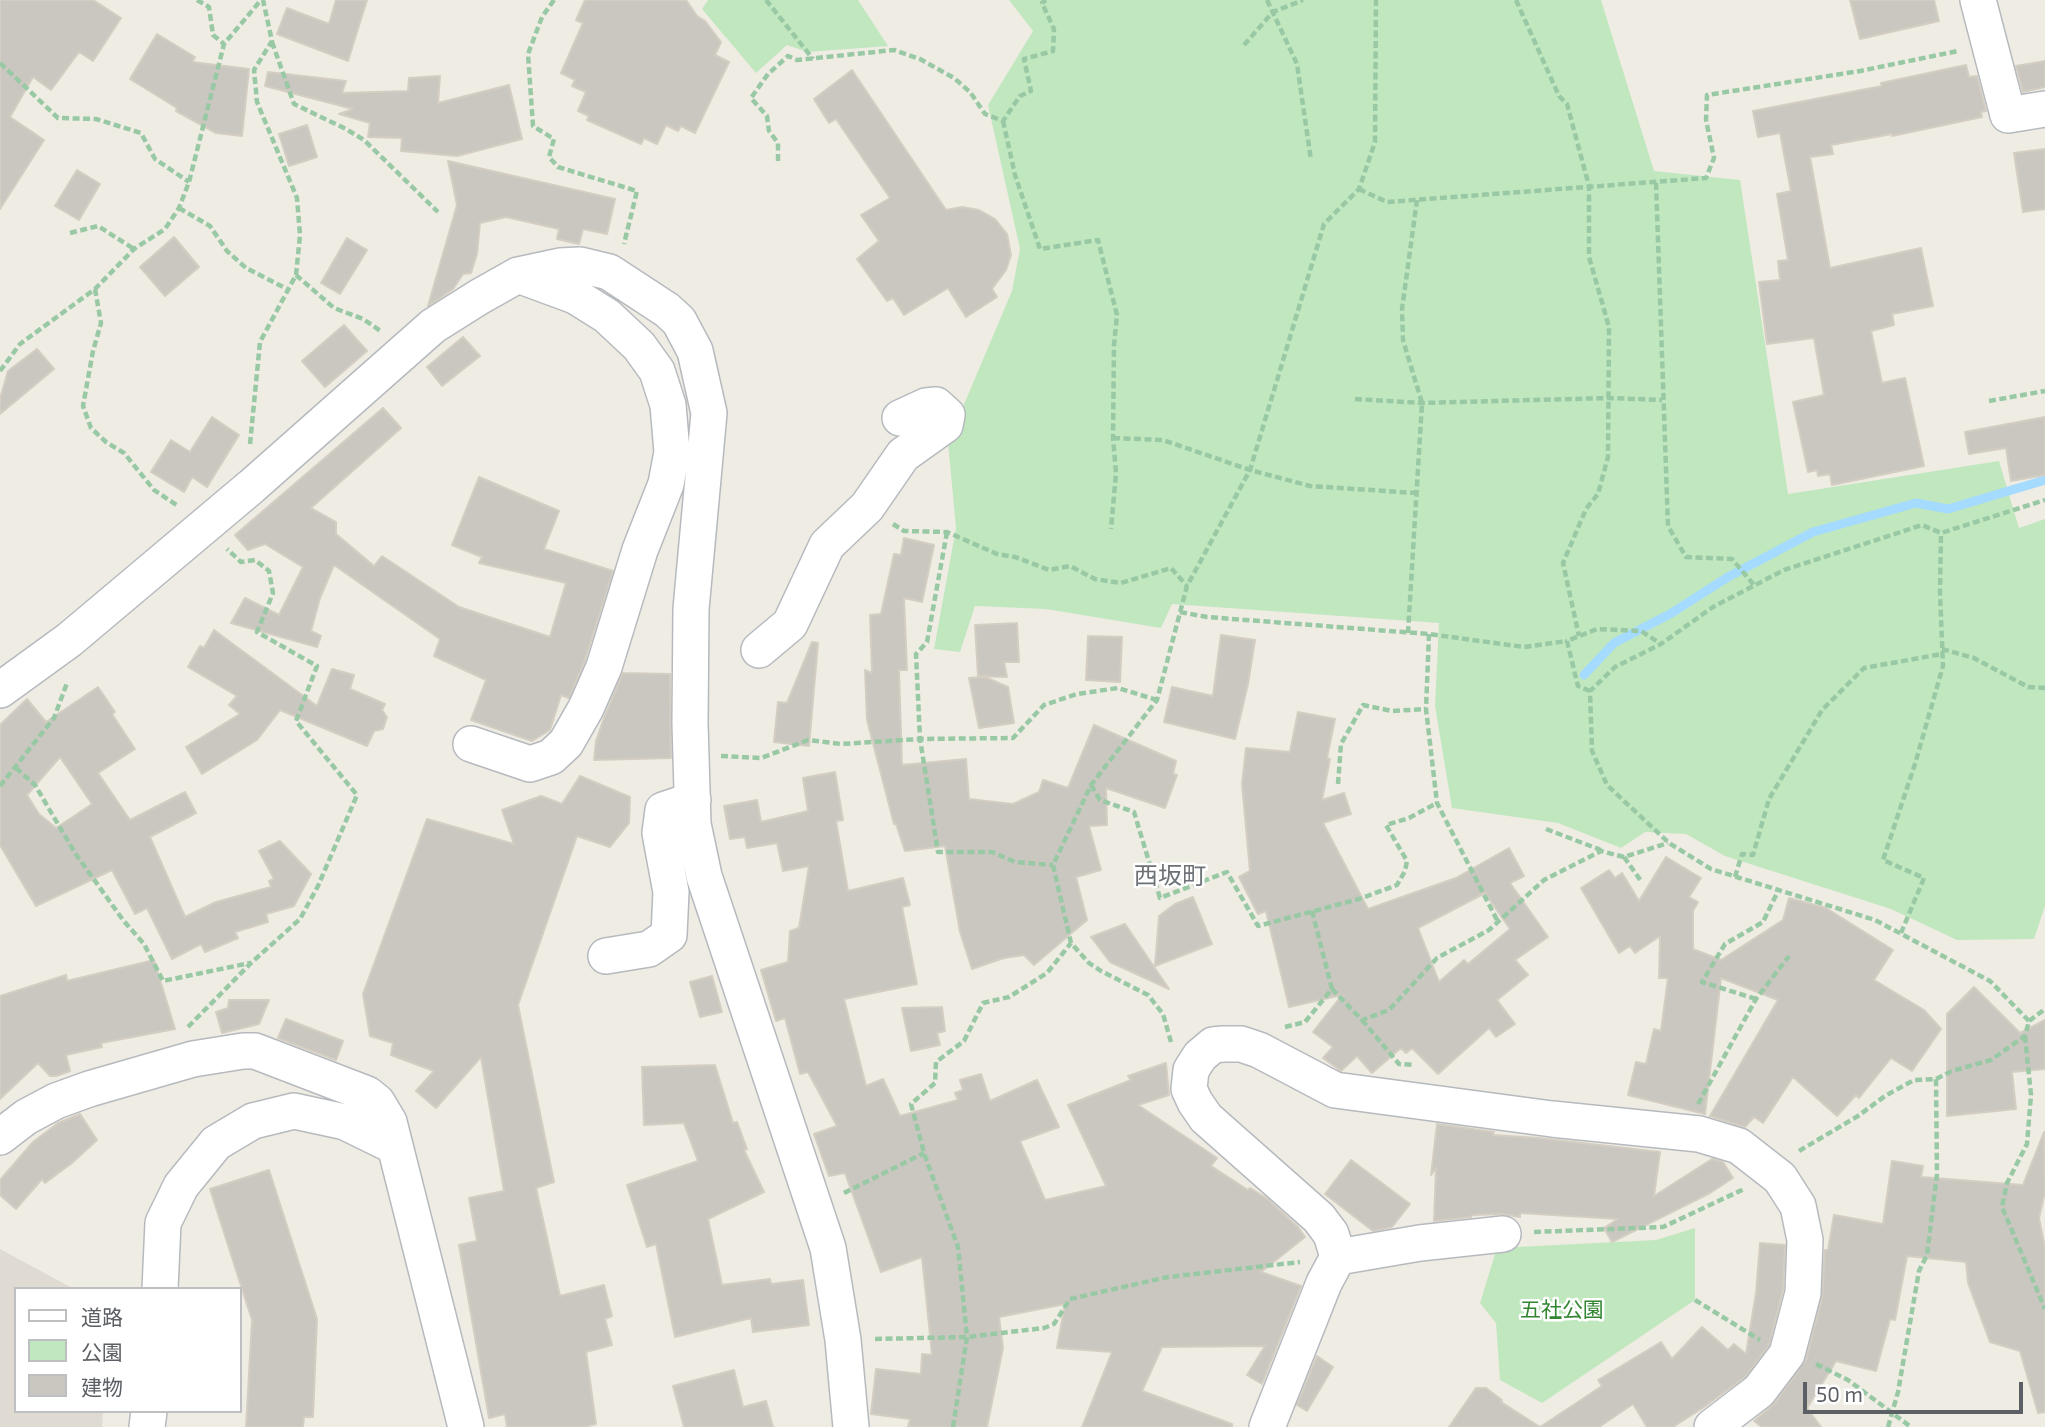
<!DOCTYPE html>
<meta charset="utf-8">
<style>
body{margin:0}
#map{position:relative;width:2045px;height:1427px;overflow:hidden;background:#efece4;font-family:"Exo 2","Noto Sans JP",sans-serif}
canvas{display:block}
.legend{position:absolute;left:14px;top:1287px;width:228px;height:126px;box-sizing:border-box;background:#fff;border:2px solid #bebfc1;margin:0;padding:9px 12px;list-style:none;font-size:21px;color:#5c6065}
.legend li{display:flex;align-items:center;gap:14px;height:35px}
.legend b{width:35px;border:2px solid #bebfc1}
.scale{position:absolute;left:1803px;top:1382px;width:220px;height:32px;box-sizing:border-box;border:4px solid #5c6065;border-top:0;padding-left:9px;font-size:21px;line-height:24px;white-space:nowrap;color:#5c6065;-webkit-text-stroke:5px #fff;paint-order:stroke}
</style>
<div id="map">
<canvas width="2045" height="1427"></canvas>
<ul class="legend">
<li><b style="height:9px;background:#fff"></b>道路</li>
<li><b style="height:19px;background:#c1e7bf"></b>公園</li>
<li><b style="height:19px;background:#cac7c1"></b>建物</li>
</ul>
<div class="scale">50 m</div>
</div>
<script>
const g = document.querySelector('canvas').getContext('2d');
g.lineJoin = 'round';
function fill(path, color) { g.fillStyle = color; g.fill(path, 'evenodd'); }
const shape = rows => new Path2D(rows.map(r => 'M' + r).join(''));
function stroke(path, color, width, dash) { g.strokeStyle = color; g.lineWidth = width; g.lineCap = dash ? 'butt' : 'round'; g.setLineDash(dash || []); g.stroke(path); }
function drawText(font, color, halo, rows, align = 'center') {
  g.font = font + ' "Exo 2","Noto Sans JP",sans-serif'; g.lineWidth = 5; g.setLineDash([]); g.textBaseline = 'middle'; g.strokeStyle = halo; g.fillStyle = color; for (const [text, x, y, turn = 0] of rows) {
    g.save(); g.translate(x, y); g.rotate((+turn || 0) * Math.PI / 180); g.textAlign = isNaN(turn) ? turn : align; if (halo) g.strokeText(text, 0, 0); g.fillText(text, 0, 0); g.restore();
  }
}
const education = shape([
 [0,1249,74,1289,16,1289,16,1411,103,1411,102,1427,0,1427]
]);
const green = shape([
 [708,0,858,0,888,46,807,52,787,45,756,73,702,9],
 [1009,0,1601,0,1654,171,1740,180,1788,494,1999,461,2019,528,2045,519,2045,906,2034,939,1957,940,1891,909,1725,856,1686,834,1645,832,1621,848,1558,823,1452,808,1435,706,1439,623,1172,604,1161,628,1046,609,975,606,960,652,934,649,956,528,948,442,1012,291,1020,249,988,105,1033,31],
 [1695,1228,1695,1300,1542,1403,1500,1380,1496,1323,1480,1303,1497,1248,1656,1240]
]);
const stream = shape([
 [1584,675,1614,643,1670,614,1728,577,1813,532,1916,503,1948,509,2045,480]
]);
const building = shape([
 [0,0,93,0,121,18,93,61,79,52,51,90,33,77,10,117,44,140,0,209,0,0],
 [336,0,367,0,348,61,277,34,287,8,329,24,336,0],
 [585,0,686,0,697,16,705,21,721,42,715,55,729,62,695,133,681,126,678,131,666,125,657,144,644,138,641,144,587,120,589,116,578,111,586,92,572,86,575,80,561,73,583,23,576,20,585,0],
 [1850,0,1934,0,1939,21,1860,39,1850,0],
 [157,34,195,57,192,62,249,69,242,136,216,133,176,111,177,108,130,79,157,34],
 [2045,61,2045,87,2023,92,2016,66,2045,61],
 [1966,65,1969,77,1977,76,1986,111,1981,112,1982,117,1892,136,1892,134,1831,145,1833,154,1810,157,1830,268,1921,248,1933,306,1892,314,1894,325,1871,331,1882,383,1905,378,1924,466,1832,485,1830,474,1818,476,1817,470,1808,472,1793,402,1824,395,1814,338,1767,344,1759,282,1780,280,1778,261,1788,260,1777,194,1791,191,1780,133,1758,137,1753,111,1882,86,1881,83,1966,65],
 [852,70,946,210,962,207,979,210,995,219,1007,234,1011,255,1006,270,992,289,997,297,966,317,948,288,904,315,893,298,887,301,857,259,879,241,861,215,890,198,836,119,829,123,814,99,852,70],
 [268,72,346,81,342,93,408,91,409,78,440,76,438,103,509,85,522,139,457,156,401,151,402,138,368,137,370,123,339,114,353,109,265,86,268,72],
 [307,125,317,157,289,166,279,134,307,125],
 [2045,149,2045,209,2023,212,2014,153,2045,149],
 [448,161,615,199,607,234,583,229,579,244,557,239,559,229,506,217,480,223,477,254,471,273,463,274,453,289,428,306,457,205,448,161],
 [77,170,100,184,79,220,55,206,77,170],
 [174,237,199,267,165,296,140,267,174,237],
 [347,238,367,250,340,294,321,283,347,238],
 [344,325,367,351,325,387,302,361,344,325],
 [463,337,480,356,442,386,427,367,463,337],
 [37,349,54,369,0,414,0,399,8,371,37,349],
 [383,408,401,428,311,508,336,522,336,534,374,566,382,556,459,607,550,637,566,583,479,563,482,557,452,545,479,477,559,511,544,549,613,571,585,660,569,698,561,695,550,730,532,741,471,720,486,680,434,656,440,639,334,565,320,598,311,631,321,636,317,647,231,623,245,598,279,615,303,567,265,544,248,550,235,535,383,408],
 [212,417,239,435,207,487,192,477,184,492,151,472,171,440,190,452,212,417],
 [2045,417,2045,475,2011,481,2006,448,1969,454,1965,432,2045,417],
 [904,538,934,545,922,602,904,598,907,670,899,670,902,765,966,759,969,799,1013,804,1039,792,1043,780,1068,788,1094,725,1176,761,1173,774,1177,775,1165,808,1106,788,1107,825,1089,826,1101,870,1076,877,1087,920,1034,965,1024,955,1004,958,972,969,960,932,945,846,905,851,896,824,894,824,867,720,865,670,872,673,870,615,881,614,894,554,901,555,904,538],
 [1017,623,1019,662,1004,662,1007,677,978,676,975,625,1017,623],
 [214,630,317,706,332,669,354,675,350,689,385,704,382,710,387,717,383,729,374,731,367,746,280,710,257,740,202,774,186,747,240,714,229,705,237,696,188,667,200,646,204,648,214,630],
 [1221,635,1255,640,1248,684,1235,739,1164,722,1172,687,1213,696,1221,635],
 [1088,636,1122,637,1120,682,1086,680,1088,636],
 [812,642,818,643,809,746,774,742,778,702,787,703,812,642],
 [623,673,670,674,671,758,594,760,596,741,604,718,623,673],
 [985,677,1008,687,1014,723,979,728,969,678,985,677],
 [98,687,115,712,112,714,135,749,98,773,130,820,185,792,196,813,150,837,185,917,216,902,271,887,269,881,274,879,259,851,280,841,311,874,294,906,266,914,268,922,235,932,238,938,205,952,201,944,172,959,147,908,135,914,112,870,36,906,0,845,0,725,27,699,46,722,98,687],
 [60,757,92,804,56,828,39,814,27,795,60,757],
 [1298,712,1335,719,1327,758,1330,759,1322,800,1344,793,1351,814,1323,823,1368,909,1456,878,1509,848,1524,876,1510,883,1548,937,1515,960,1528,975,1497,1000,1515,1024,1496,1037,1489,1028,1438,1074,1412,1048,1406,1053,1401,1048,1372,1073,1357,1056,1341,1071,1323,1058,1333,1047,1313,1032,1342,995,1289,1007,1266,911,1258,914,1239,877,1250,871,1242,784,1246,748,1290,752,1298,712],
 [1485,893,1510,929,1468,964,1464,960,1439,982,1418,928,1485,893],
 [835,772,843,820,836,821,848,891,903,878,910,905,902,907,917,984,844,999,866,1086,883,1079,900,1116,958,1100,955,1093,963,1090,960,1080,981,1074,990,1101,1037,1080,1059,1127,1020,1141,1045,1200,1106,1186,1068,1105,1131,1080,1128,1076,1166,1063,1169,1095,1138,1105,1217,1158,1211,1166,1248,1190,1250,1188,1266,1198,1298,1227,1305,1237,1261,1272,1301,1286,1262,1384,1247,1375,1265,1346,1162,1347,1142,1391,1232,1424,1232,1427,1082,1427,1112,1352,1057,1348,1065,1304,999,1317,1003,1348,987,1427,908,1427,910,1419,871,1414,876,1369,921,1374,922,1354,932,1355,922,1257,881,1272,845,1173,829,1176,814,1134,837,1126,808,1072,800,1074,785,1018,776,1021,761,970,788,962,790,931,799,928,809,866,783,871,777,843,747,848,745,837,730,839,724,806,757,800,761,822,808,811,803,778,835,772],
 [580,776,630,797,629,823,610,847,577,836,518,1005,554,1182,536,1188,560,1296,604,1285,612,1316,605,1319,612,1345,586,1352,596,1424,584,1427,507,1427,505,1414,489,1418,459,1245,477,1241,469,1198,504,1191,481,1057,436,1108,416,1091,434,1071,391,1055,393,1043,370,1036,363,994,427,819,514,844,502,810,541,796,562,804,580,776],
 [1666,857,1701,878,1689,897,1698,902,1693,911,1693,949,1721,960,1783,920,1789,898,1826,908,1893,950,1874,980,1924,1010,1941,1029,1912,1071,1891,1058,1859,1098,1856,1095,1837,1116,1793,1077,1763,1123,1754,1117,1745,1127,1710,1116,1778,1000,1721,978,1705,1114,1628,1095,1636,1062,1646,1064,1654,1029,1661,1031,1668,978,1659,978,1660,936,1635,953,1630,946,1619,953,1581,888,1609,870,1615,878,1622,873,1639,901,1666,857],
 [1193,897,1212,944,1155,966,1159,916,1175,904,1193,897],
 [1125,924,1169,989,1110,962,1091,937,1125,924],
 [154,960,175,1029,101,1043,102,1047,66,1055,70,1071,56,1076,50,1076,38,1063,0,1099,0,996,66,975,67,981,154,960],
 [712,976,722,1012,700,1017,690,982,712,976],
 [1974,987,2020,1033,2045,1020,2045,1069,2012,1072,2016,1109,1947,1116,1947,1014,1974,987],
 [229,1000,269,1000,259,1024,222,1033,216,1012,228,1008,229,1000],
 [942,1007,945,1031,937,1033,940,1045,911,1051,902,1008,942,1007],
 [286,1019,343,1041,336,1060,278,1038,286,1019],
 [715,1065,733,1123,737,1122,747,1149,744,1150,764,1192,708,1219,722,1285,770,1279,771,1284,803,1280,809,1325,753,1332,751,1318,675,1337,656,1244,647,1247,627,1185,698,1161,684,1123,644,1125,642,1067,715,1065],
 [80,1114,97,1140,72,1163,45,1183,42,1179,16,1209,0,1195,0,1180,33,1142,58,1123,80,1114],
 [1437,1124,1494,1132,1493,1135,1539,1138,1660,1152,1654,1196,1712,1159,1723,1162,1733,1178,1710,1193,1612,1242,1604,1228,1618,1219,1520,1213,1520,1217,1502,1214,1472,1215,1471,1217,1434,1221,1436,1168,1431,1175,1437,1124],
 [2044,1132,2045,1192,2039,1218,2045,1248,2045,1412,2038,1413,2020,1351,1990,1342,1968,1283,1966,1262,1907,1256,1895,1320,1890,1319,1876,1371,1836,1361,1807,1408,1821,1427,1762,1427,1754,1421,1775,1403,1806,1360,1822,1298,1825,1250,1828,1250,1834,1215,1883,1224,1892,1161,1923,1166,1921,1177,2023,1185,2044,1132],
 [1351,1160,1410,1204,1392,1227,1373,1231,1325,1194,1351,1160],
 [269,1170,317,1319,313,1417,304,1417,303,1427,246,1427,252,1320,210,1189,269,1170],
 [1760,1243,1785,1245,1783,1290,1769,1345,1745,1377,1704,1407,1673,1427,1647,1427,1633,1404,1599,1427,1449,1427,1476,1388,1486,1388,1502,1400,1501,1402,1540,1427,1602,1386,1598,1380,1661,1342,1672,1359,1702,1327,1728,1350,1734,1344,1746,1354,1756,1293,1760,1243],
 [1317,1356,1333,1367,1307,1411,1297,1405,1317,1356],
 [734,1370,743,1407,766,1401,773,1427,684,1427,673,1386,734,1370]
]);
const path = shape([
 [197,0,209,7,213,35,224,44],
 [554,0,542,17,528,54,533,126,554,139,549,157,558,167,637,191,624,244],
 [766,0,813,59],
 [1267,0,1297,64,1311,160],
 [1516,0,1559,96,1567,104,1589,186,1589,257,1609,327,1608,457,1598,494,1586,509,1563,563,1579,636],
 [272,42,294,104,346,129,364,140,438,212],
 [1244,45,1273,12,1303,0],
 [0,63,58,118,96,119,141,133,155,159,189,182],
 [1003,121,1015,175,1040,249,1098,240,1117,315,1114,345,1113,438,1116,473,1111,529],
 [778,161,778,143,769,131,767,116,751,98,768,74,788,56,797,60,894,50,920,59,954,78,970,92,985,114,1003,121,1020,96,1031,91,1024,59,1053,51,1054,29,1042,3,1046,0],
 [1656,183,1668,526,1686,557,1732,559,1754,585],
 [1359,189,1387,202,1706,178,1714,158,1706,120,1707,95,1860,71,1958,51],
 [179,208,210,226,227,251,246,268,289,290],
 [70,233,98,226,134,249],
 [296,275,334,308,363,319,382,332],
 [95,289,101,323,93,351,83,406,91,428,106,442,124,453,154,490,178,506],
 [0,371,20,344,95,289,134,249,165,229,179,208,189,182,224,44,261,0],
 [1355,399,1422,403,1609,398,1662,400],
 [1989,401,2045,391],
 [1113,438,1163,440,1250,470,1310,486,1416,493],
 [250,444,260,342,296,275,300,235,297,198,257,102,254,70,272,41,263,0],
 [893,524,904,531,947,532,997,554,1015,557,1049,570,1070,566,1095,579,1121,583,1171,568,1187,586],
 [947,532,927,642,916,654,920,739,938,852,992,852,1015,862,1053,865],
 [1180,612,1207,617,1429,634,1524,647,1567,641],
 [1408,633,1422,403,1403,340,1402,309,1417,200],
 [1429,634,1426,709,1437,803,1498,922],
 [1942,649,1974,658,2028,687,2045,688],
 [1590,691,1578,686,1567,641,1597,629,1641,631,1661,644],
 [721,756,761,758,808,740,841,744,920,739,1013,738,1044,705,1077,694,1118,688,1157,700],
 [16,768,35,785,75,853,123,920,144,944,163,981,250,963],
 [1338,784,1341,744,1363,705,1392,711,1426,709],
 [1091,785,1100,800,1134,812,1160,898,1227,872,1258,926,1359,899,1397,885,1405,871,1407,861,1386,825,1409,818,1437,803],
 [0,786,54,718,67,683],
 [1546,829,1601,850],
 [1624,857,1641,881],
 [1735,877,1742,854,1753,855,1769,799,1822,710,1864,668,1942,654],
 [1312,911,1332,989],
 [1901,933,1924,878,1883,860,1915,764,1943,666,1940,593,1941,533],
 [1756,999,1702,982,1725,944,1763,922,1778,891],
 [1362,1020,1399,1064,1414,1065],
 [2029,1021,1990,981,1875,920,1711,869,1669,843,1607,785,1592,751,1590,691,1615,667,1661,644,1713,607,1784,570,1922,525,1941,533,2045,500],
 [188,1027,251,963,300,919,318,886,357,795,296,721,317,666,257,632,273,593,269,571,255,560,241,562,227,549],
 [1285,1027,1305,1022,1332,989,1362,1020,1389,1010,1437,958,1489,930,1544,880,1601,851,1624,857,1668,843],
 [2025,1036,2031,1095,2027,1144,2007,1183,2002,1207,2045,1309],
 [1171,1042,1163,1014,1148,995,1101,971,1089,963,1071,943,1053,865,1091,785,1157,700,1187,586,1250,470,1324,224,1359,189,1375,142,1376,0],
 [1698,1104,1756,999,1789,956],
 [1799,1151,1858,1116,1885,1096,1914,1080,1936,1079,1952,1071,1991,1060,2025,1036,2029,1021,2045,1009],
 [844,1193,924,1153],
 [1534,1232,1663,1227,1744,1189],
 [1695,1300,1760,1340],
 [875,1339,967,1337,1044,1328,1054,1324,1070,1299,1168,1277,1300,1262],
 [1816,1364,1848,1380,1911,1427],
 [953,1427,967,1337,958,1247,924,1153,911,1104,935,1083,936,1062,964,1041,983,1003,1009,997,1047,973,1071,943],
 [1888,1427,1898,1392,1919,1271,1927,1255,1937,1174,1936,1079]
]);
const minor = shape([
 [1978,0,2008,115,2045,109],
 [759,650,790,624,827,545,867,507,903,455,945,425,947,415,936,405,926,406,900,418],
 [0,690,69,640,252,486,433,326,479,297,518,275,560,266,580,265,609,272,667,310,679,321,695,351,709,413,691,609,690,723,693,824,704,876,828,1248,843,1340,851,1427],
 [471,744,530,764,551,757,566,743,586,708,604,667,640,550,666,484,672,452,668,405,657,371,639,346,607,316,575,296,518,275],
 [606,956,649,949,669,935,671,892,660,833,663,810,693,800],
 [0,1137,26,1117,56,1101,89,1089,193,1059,243,1051,255,1051,367,1094,377,1102,389,1122,466,1427],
 [1338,1257,1420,1243,1503,1234],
 [160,1289,163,1223,181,1186,216,1143,253,1121,294,1111,345,1122,394,1146],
 [147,1427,149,1411],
 [1267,1427,1324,1283,1338,1257,1331,1234,1319,1218,1206,1118,1195,1102,1189,1089,1191,1070,1200,1056,1213,1045,1223,1044,1241,1044,1259,1050,1335,1090,1552,1119,1699,1134,1739,1146,1780,1178,1798,1206,1805,1240,1803,1293,1787,1354,1759,1391,1712,1427]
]);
const parkNames = [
 ["五社公園",1562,1310]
];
const quarterNames = [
 ["西坂町",1170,876]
];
fill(education, '#dfdbd2');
fill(green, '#c1e7bf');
stroke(stream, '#a4dbff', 9);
fill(building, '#cac7c1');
stroke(building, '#d4cec2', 2);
stroke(minor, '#b6babe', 38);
stroke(path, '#98c9a4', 4.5, [7, 3.5]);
stroke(minor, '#fff', 35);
drawText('21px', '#328632', '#fff', parkNames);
drawText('24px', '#6d7277', '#fff', quarterNames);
</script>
